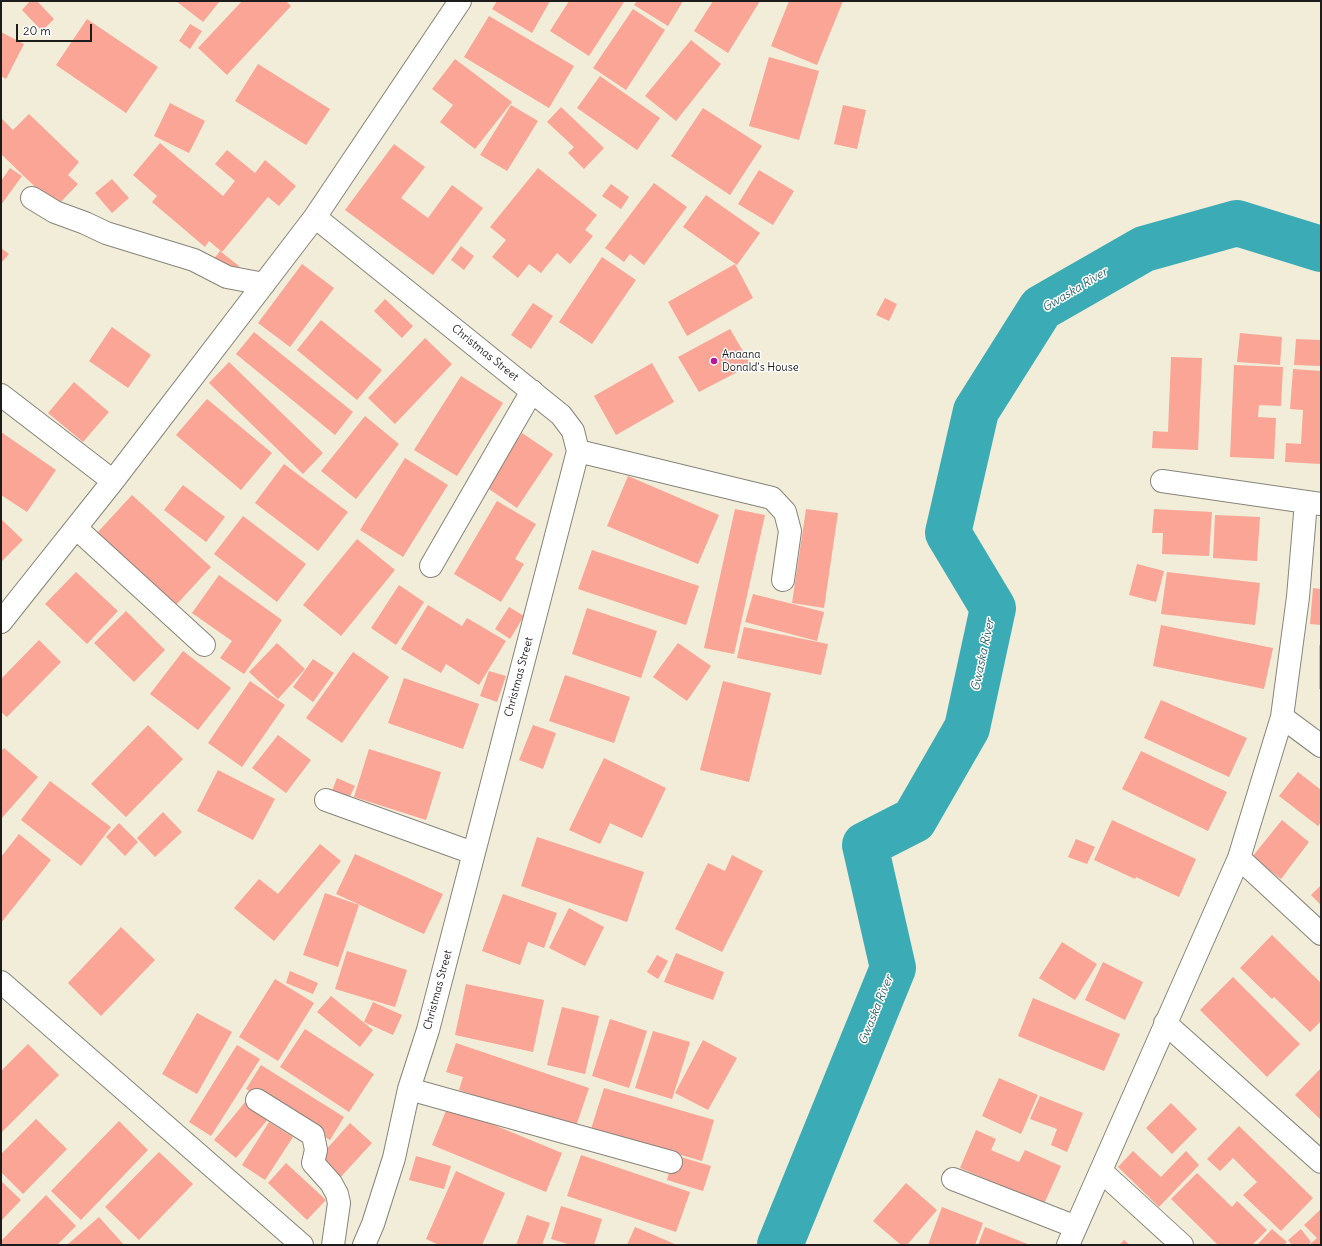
<!DOCTYPE html>
<style>
body{margin:0}
#map{position:relative;width:1322px;height:1246px;overflow:hidden;background:#f2edd8;font-family:Delius,sans-serif}
canvas{display:block}
.frame{position:absolute;inset:0;border:2px solid #1c1c1c;pointer-events:none}
.scale{position:absolute;left:16px;top:24px;width:76px;height:18px;box-sizing:border-box;border:2px solid #1c1c1c;border-top:0;padding-left:5px;font-size:12px;line-height:14px;white-space:nowrap;color:#1c1c1c;-webkit-text-stroke:3px #fff;paint-order:stroke}
</style>
<div id="map">
<canvas width="1322" height="1246"></canvas>
<div class="frame"></div>
<div class="scale">20 m</div>
</div>
<script>
const g = document.querySelector('canvas').getContext('2d');
g.lineJoin = 'round';
const shape = rows => new Path2D(rows.map(r => 'M' + r).join(''));
function stroke(path, color, width, dash) { g.strokeStyle = color; g.lineWidth = width; g.lineCap = dash ? 'butt' : 'round'; g.setLineDash(dash || []); g.stroke(path); }
function fill(path, color) { g.fillStyle = color; g.fill(path, 'evenodd'); }
function drawText(font, color, halo, rows, align = 'center') {
  g.font = font + ' Delius,sans-serif'; g.lineWidth = 3; g.setLineDash([]); g.textBaseline = 'middle'; g.strokeStyle = halo; g.fillStyle = color; for (const [text, x, y, turn = 0] of rows) {
    g.save(); g.translate(x, y); g.rotate((+turn || 0) * Math.PI / 180); g.textAlign = isNaN(turn) ? turn : align; if (halo) g.strokeText(text, 0, 0); g.fillText(text, 0, 0); g.restore();
  }
}
const river = shape([
 [780,1245,893,968,865,845,914,820,967,728,993,608,948,533,976,411,1041,308,1144,249,1237,223,1321,249]
]);
const building = shape([
 [30,1,37,1,54,19,42,31,22,10],
 [176,1,220,1,203,22],
 [242,1,286,1,291,6,227,75,198,48],
 [497,1,550,1,532,33,492,9],
 [569,1,624,2,589,56,550,31],
 [637,1,683,1,668,26,634,5],
 [713,1,760,1,728,53,694,31],
 [789,1,843,1,817,65,771,46],
 [633,9,665,30,626,90,593,68],
 [489,16,574,66,549,108,464,57],
 [87,19,158,67,126,113,56,65],
 [190,24,202,31,190,49,179,41],
 [1,32,24,44,6,79,1,76],
 [691,40,721,64,676,121,645,96],
 [769,57,819,71,799,140,749,126],
 [455,59,512,102,475,149,440,122,453,105,432,89],
 [258,64,330,109,306,145,235,101],
 [600,76,660,118,637,150,577,108],
 [170,103,205,121,189,153,154,136],
 [511,105,538,121,507,171,480,155],
 [843,105,866,110,857,149,834,144],
 [561,107,604,148,584,169,568,153,574,147,547,122],
 [703,108,762,146,730,195,671,156],
 [29,114,79,162,68,175,78,184,56,207,1,154,1,118,13,130],
 [160,143,223,196,235,181,215,164,227,150,255,173,265,160,296,186,279,206,268,197,222,252,209,241,205,247,152,202,157,196,133,175],
 [394,144,425,167,401,198,428,218,452,185,483,208,433,275,345,210],
 [10,168,22,176,1,205,1,181],
 [538,168,597,215,585,230,593,236,570,264,557,253,541,273,529,264,518,278,492,257,506,240,490,227],
 [759,170,794,191,773,225,738,204],
 [112,179,129,198,112,213,95,193],
 [654,183,687,207,644,265,630,254,624,262,605,248],
 [611,184,629,197,621,209,602,196],
 [706,195,760,233,737,265,683,227],
 [461,246,474,256,464,270,451,260],
 [1,248,9,254,1,263],
 [220,251,239,266,232,275,213,260],
 [602,257,636,280,592,344,559,322],
 [302,264,334,288,290,347,258,323],
 [735,264,753,298,687,336,668,302],
 [885,298,897,304,889,321,876,315],
 [385,299,413,326,402,338,374,311],
 [533,303,553,316,531,349,511,335],
 [321,320,382,370,357,400,297,350],
 [112,327,151,355,128,388,89,361],
 [730,329,751,365,699,392,678,357],
 [254,332,353,412,335,435,236,354],
 [1240,333,1282,337,1280,365,1237,362],
 [425,338,452,364,395,424,368,398],
 [1296,339,1321,340,1321,366,1294,365],
 [1171,357,1202,358,1198,450,1152,448,1153,431,1168,432],
 [229,362,323,453,303,474,209,383],
 [652,363,674,402,616,435,594,396],
 [1234,365,1283,367,1281,406,1259,405,1258,417,1276,418,1274,459,1230,457],
 [1293,369,1321,371,1321,464,1285,462,1286,443,1301,444,1303,410,1290,409],
 [461,376,503,403,457,476,414,450],
 [74,382,109,412,83,442,48,413],
 [207,399,272,453,241,490,176,435],
 [365,416,399,444,356,499,321,471],
 [1,432,56,470,27,512,1,495],
 [522,433,553,454,517,508,486,487],
 [405,458,448,485,403,557,360,530],
 [284,464,348,512,318,551,255,503],
 [628,476,719,515,698,564,607,526],
 [183,485,225,517,206,542,164,510],
 [132,495,211,567,176,605,97,533],
 [497,501,536,524,515,559,524,564,501,602,454,574],
 [735,509,765,515,734,654,704,648],
 [806,509,838,513,824,608,792,603],
 [1154,509,1212,512,1209,556,1162,554,1163,533,1152,533],
 [1215,515,1260,517,1257,561,1213,558],
 [243,516,306,564,277,602,214,554],
 [1,519,23,540,1,562],
 [357,539,395,570,341,636,303,605],
 [592,550,699,586,686,625,578,589],
 [1137,564,1164,571,1156,602,1129,595],
 [76,572,118,611,87,644,45,604],
 [1167,572,1260,583,1255,625,1161,614],
 [219,575,282,620,244,674,220,658,232,641,192,613],
 [399,585,424,602,396,645,371,628],
 [1313,588,1321,589,1321,625,1310,624],
 [753,594,824,612,817,641,745,622],
 [428,605,462,626,467,618,506,641,479,685,446,664,441,673,401,649],
 [509,607,524,616,510,639,495,629],
 [587,608,657,631,641,678,572,654],
 [126,611,165,650,134,682,94,643],
 [1161,625,1273,648,1264,689,1153,666],
 [744,627,828,644,821,675,737,658],
 [39,640,61,662,7,717,1,712,1,679],
 [277,643,305,669,278,699,249,672],
 [678,643,711,666,687,701,653,677],
 [1321,644,1321,689,1319,689,1319,645],
 [183,651,231,688,198,730,150,694],
 [353,652,389,677,342,743,306,718],
 [313,659,334,673,313,702,293,687],
 [489,671,506,676,497,702,480,696],
 [565,675,630,697,614,743,549,721],
 [404,678,479,704,463,749,388,723],
 [250,681,285,705,242,767,208,743],
 [723,681,771,693,749,782,700,770],
 [1161,700,1247,738,1229,777,1144,738],
 [148,725,183,759,126,817,91,784],
 [533,725,556,733,543,769,519,760],
 [278,735,311,760,286,793,252,768],
 [4,748,38,777,1,819,1,751],
 [369,749,441,772,426,820,354,797],
 [1141,751,1227,792,1208,831,1122,789],
 [604,758,666,788,642,838,610,823,600,844,569,830],
 [218,770,275,799,253,840,197,811],
 [1298,772,1321,790,1321,822,1318,826,1279,796],
 [337,778,355,786,346,804,330,796],
 [50,781,111,827,81,866,21,820],
 [163,812,182,832,155,857,137,838],
 [1112,820,1196,859,1179,897,1136,877,1135,879,1094,860],
 [1282,820,1309,842,1281,879,1252,857],
 [119,823,138,842,125,856,106,837],
 [19,834,51,860,1,923,1,857],
 [537,837,644,872,627,922,521,886],
 [1076,839,1095,847,1087,864,1068,857],
 [320,844,341,861,274,941,234,908,259,879,278,894],
 [355,854,443,894,424,934,336,894],
 [732,855,763,871,722,952,675,929,708,863,725,871],
 [1321,885,1321,905,1311,895],
 [325,893,359,905,338,967,303,955],
 [503,894,557,913,544,948,528,942,520,965,482,951],
 [569,908,604,927,585,966,549,948],
 [121,927,155,960,101,1016,68,983],
 [1272,935,1321,983,1321,1021,1310,1032,1274,997,1272,999,1240,968],
 [1062,942,1097,964,1075,1000,1039,978],
 [347,951,407,970,395,1007,335,989],
 [676,953,724,972,713,1000,664,982],
 [657,955,668,961,658,979,647,972],
 [1103,962,1143,982,1125,1020,1085,1000],
 [290,971,318,983,313,994,286,983],
 [1233,977,1300,1044,1267,1077,1200,1010],
 [275,979,314,1003,278,1061,239,1037],
 [466,984,544,1000,533,1052,455,1035],
 [331,996,373,1030,360,1047,317,1012],
 [1033,998,1120,1034,1104,1071,1018,1036],
 [373,1002,402,1015,393,1035,364,1022],
 [562,1007,599,1016,585,1074,547,1065],
 [197,1013,232,1032,197,1094,162,1074],
 [610,1019,647,1031,629,1088,592,1076],
 [305,1029,374,1074,349,1112,280,1067],
 [653,1031,690,1042,672,1099,635,1088],
 [703,1040,737,1058,708,1110,675,1093],
 [456,1043,589,1088,575,1129,459,1090,463,1077,446,1072],
 [28,1044,59,1075,1,1133,1,1071],
 [237,1045,260,1059,211,1136,189,1122],
 [261,1065,344,1117,330,1140,246,1089],
 [1321,1068,1321,1120,1295,1095],
 [999,1078,1038,1095,1021,1134,982,1116],
 [604,1088,714,1120,702,1161,591,1129],
 [1040,1096,1083,1113,1067,1152,1051,1145,1057,1129,1030,1119],
 [246,1101,268,1119,236,1158,214,1140],
 [1171,1103,1197,1129,1172,1154,1146,1128],
 [448,1106,562,1153,546,1192,432,1145],
 [36,1119,67,1149,23,1194,1,1172,1,1154],
 [119,1121,148,1150,81,1220,51,1191],
 [269,1122,293,1137,265,1180,242,1165],
 [350,1123,372,1143,338,1180,316,1161],
 [1239,1126,1313,1198,1281,1231,1243,1195,1257,1182,1233,1158,1220,1171,1207,1159],
 [976,1130,996,1139,991,1150,1019,1162,1025,1150,1061,1166,1044,1204,960,1168],
 [1133,1151,1161,1177,1186,1151,1199,1165,1159,1207,1118,1167],
 [159,1152,193,1184,139,1240,105,1207],
 [581,1155,690,1192,676,1232,567,1196],
 [674,1155,711,1166,703,1191,667,1180],
 [416,1156,451,1166,444,1189,409,1180],
 [286,1163,326,1200,307,1220,268,1183],
 [456,1171,505,1193,482,1245,439,1245,426,1239],
 [1197,1173,1232,1207,1237,1201,1267,1230,1252,1245,1218,1245,1171,1199],
 [1,1181,21,1200,1,1221],
 [906,1183,937,1210,907,1245,901,1245,873,1221],
 [46,1195,76,1226,57,1245,1,1245,1,1241],
 [561,1206,602,1219,594,1245,571,1245,551,1239],
 [942,1207,983,1223,975,1245,928,1245],
 [1320,1210,1321,1211,1321,1245,1309,1245,1317,1238,1304,1225],
 [527,1215,550,1223,542,1245,516,1245],
 [99,1217,124,1245,67,1245],
 [635,1227,677,1245,627,1245],
 [985,1227,1030,1245,978,1245],
 [1272,1229,1287,1242,1284,1245,1257,1245],
 [1301,1229,1311,1242,1308,1245,1292,1245,1288,1240],
 [1124,1240,1130,1245,1119,1245]
]);
const minor = shape([
 [32,198,55,212,85,223,106,233,194,260,227,277,264,284],
 [315,217,561,415,573,431,578,451,428,1030,409,1089,394,1158,373,1224,364,1245],
 [1,395,113,481],
 [578,451,772,498,785,512,790,531,783,580],
 [1162,481,1321,504],
 [76,528,204,645],
 [431,566,532,391],
 [1,622,113,481,315,217,460,1],
 [1282,717,1321,746],
 [326,800,473,853],
 [1239,858,1321,934],
 [1,982,302,1245],
 [1165,1023,1321,1162],
 [409,1089,671,1162],
 [257,1100,313,1135,316,1150,313,1163,331,1183,337,1194,339,1203,333,1245],
 [1102,1172,1182,1245],
 [953,1179,1076,1227],
 [1068,1245,1239,858,1282,717,1298,597,1306,502]
]);
const markers = [
 [714,361,4,"#b5179e"]
];
const streetNames = [
 ["Christmas Street",485,353,39],
 ["Christmas Street",519,677,-75],
 ["Christmas Street",438,990,-75]
];
const poiNames = [
 ["Anaana",722,355],
 ["Donald's House",722,368]
];
const waterNames = [
 ["Gwaska River",1075,290,-31],
 ["Gwaska River",983,655,-78],
 ["Gwaska River",876,1010,-68]
];
stroke(river, '#3bacb5', 46);
fill(building, '#faa595');
stroke(minor, '#87847a', 24);
stroke(minor, '#fff', 22);
for (const [x, y, r, color] of markers) { const dot = new Path2D(); dot.arc(x, y, r, 0, 2 * Math.PI); g.fillStyle = color; g.fill(dot); stroke(dot, '#fff', 1.5); }
drawText('11px', '#1c1c1c', '#fff', streetNames);
drawText('11px', '#1c1c1c', '#fff', poiNames, 'left');
drawText('italic 12px', '#2c6468', '#fff', waterNames);
</script>
